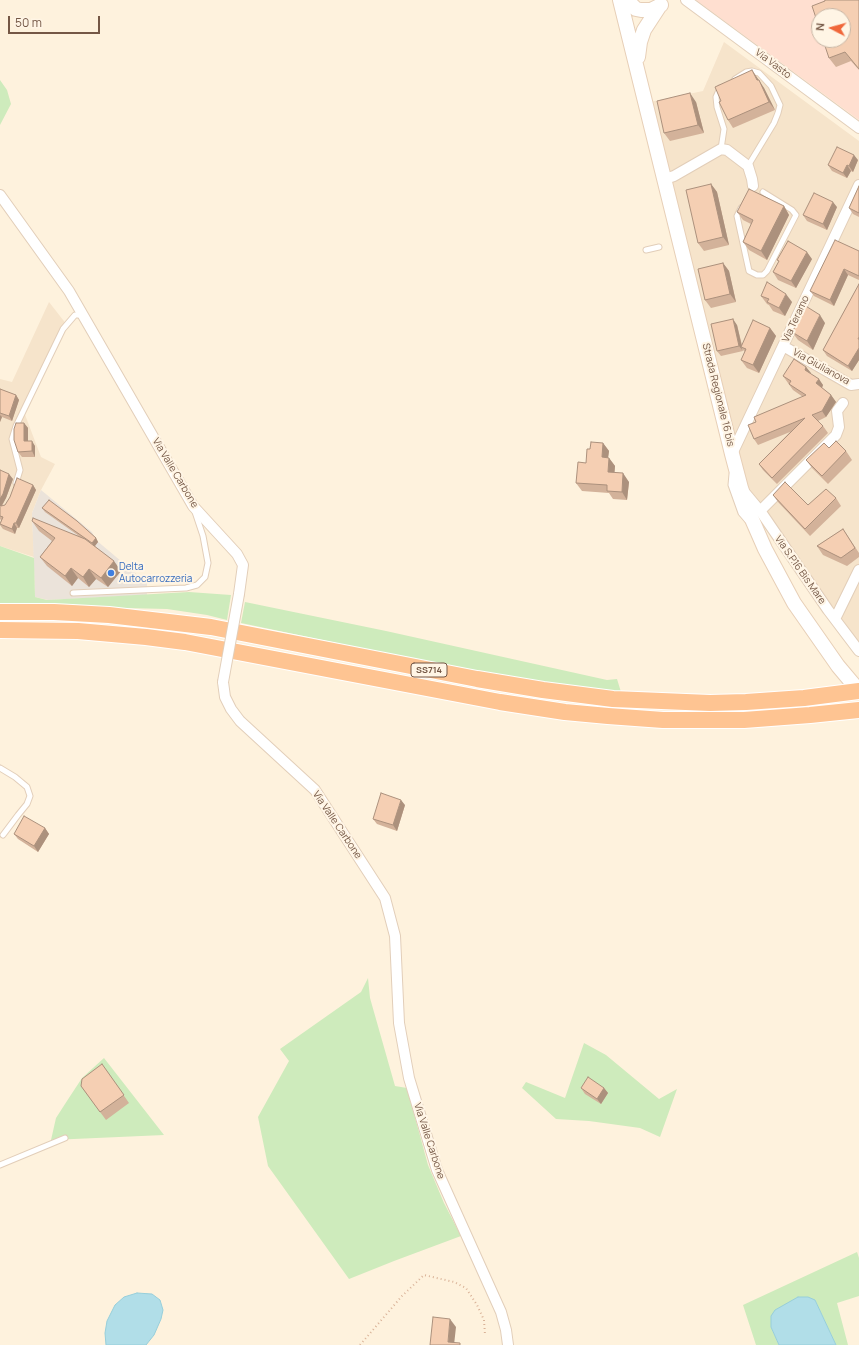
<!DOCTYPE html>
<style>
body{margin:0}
#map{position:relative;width:859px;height:1345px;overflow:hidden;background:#fef2dd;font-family:Manrope,sans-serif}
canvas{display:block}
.north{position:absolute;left:811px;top:8px;width:40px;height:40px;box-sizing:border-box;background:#fff5e5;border:1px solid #c7b6a5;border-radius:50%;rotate:276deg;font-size:11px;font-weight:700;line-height:16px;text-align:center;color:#745745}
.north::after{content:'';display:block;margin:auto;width:14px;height:18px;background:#f0673a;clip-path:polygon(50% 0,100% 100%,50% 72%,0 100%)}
.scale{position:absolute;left:8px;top:16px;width:92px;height:18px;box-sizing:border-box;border:2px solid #745745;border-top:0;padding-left:5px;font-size:12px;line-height:14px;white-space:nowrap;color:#745745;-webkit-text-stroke:3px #fff5e5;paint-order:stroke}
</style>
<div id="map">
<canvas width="859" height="1345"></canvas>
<div class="north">N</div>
<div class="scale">50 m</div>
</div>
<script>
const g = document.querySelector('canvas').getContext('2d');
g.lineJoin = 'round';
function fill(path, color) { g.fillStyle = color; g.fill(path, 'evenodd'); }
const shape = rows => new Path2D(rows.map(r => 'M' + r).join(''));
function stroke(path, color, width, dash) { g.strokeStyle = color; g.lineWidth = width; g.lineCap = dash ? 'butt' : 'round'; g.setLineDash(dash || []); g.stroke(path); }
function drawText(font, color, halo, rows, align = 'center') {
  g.font = font + ' Manrope,sans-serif'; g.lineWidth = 4; g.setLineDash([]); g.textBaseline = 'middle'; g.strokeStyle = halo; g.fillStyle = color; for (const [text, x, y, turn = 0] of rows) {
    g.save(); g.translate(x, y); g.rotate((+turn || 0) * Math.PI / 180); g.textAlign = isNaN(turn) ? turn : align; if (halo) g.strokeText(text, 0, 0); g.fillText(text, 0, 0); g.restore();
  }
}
const residential = shape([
 [724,42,859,141,859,649,747,487,650,102,703,91],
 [49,302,67,325,24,412,41,457,55,464,41,490,32,513,34,557,0,546,0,379,12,382]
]);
const commercial = shape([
 [696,0,859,0,859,120,700,3],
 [819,16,843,16,843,40,819,40]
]);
const industrial = shape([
 [41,490,92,532,96,540,147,583,147,595,48,600,35,597,32,513]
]);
const green = shape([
 [0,80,7,90,11,104,0,125],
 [0,546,34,558,35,597,47,600,189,592,231,595,227,620,207,615,167,609,0,605],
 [245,602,386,631,607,680,617,679,621,692,485,674,241,623],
 [368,978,370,998,395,1086,407,1088,428,1165,444,1203,461,1236,394,1261,349,1279,268,1166,258,1117,289,1061,280,1049,361,992],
 [584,1043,606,1055,659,1099,677,1089,660,1137,640,1128,589,1121,556,1119,522,1088,526,1082,565,1098],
 [104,1058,164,1135,51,1140,56,1118,65,1104,82,1078],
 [857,1252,859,1258,859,1296,837,1303,848,1345,836,1345,815,1300,771,1327,779,1345,756,1345,743,1305]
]);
const water = shape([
 [137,1293,152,1294,160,1300,163,1310,161,1319,154,1335,146,1345,106,1345,105,1333,107,1321,115,1305,124,1297,137,1293],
 [798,1297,808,1297,815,1300,836,1345,779,1345,771,1327,771,1316,775,1310,798,1297]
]);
const path = shape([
 [360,1345,402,1296,424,1275,454,1282,466,1288,477,1305,484,1320,485,1335]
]);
const service = shape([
 [735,79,746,72,752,71,759,73,771,86,780,105,778,113,774,123,748,166],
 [720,88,716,97,717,107,724,129,721,149],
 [741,208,737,216,749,271,757,275,763,275,767,271,796,215,792,210,763,192],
 [646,250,659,247],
 [732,474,731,485,741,513,747,520],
 [16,483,20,470,12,439,16,426,63,329,75,315,82,315],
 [73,593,186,588,197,585,205,577,208,563,203,536,195,512],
 [0,768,15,777,27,787,30,796,27,804,18,815,3,835],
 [0,1165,65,1138]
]);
const minor = shape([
 [686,0,859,128],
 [665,179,674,176,721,149,727,150,748,166,752,179,753,186],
 [0,195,69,291,193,506,237,554,243,565,239,594],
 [783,346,851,385,859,384],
 [732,454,859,185],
 [746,494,761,512,828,610,859,651],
 [760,511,836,435,839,427,837,411,843,403],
 [835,619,859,570],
 [223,682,225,697,231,709,240,721,315,790,385,898,395,936,399,1023,409,1078,437,1170,501,1312,506,1330,508,1345]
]);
const secondary = shape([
 [620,0,732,454,741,488,751,517,765,549,794,603,838,666,859,691],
 [627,0,636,9,641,10,651,10,661,5],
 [638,57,640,42,644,30,659,7]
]);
const trunk = shape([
 [0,612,54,612,109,615,211,627,477,679,543,690,613,699,710,703,746,702,804,698,859,691],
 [0,630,78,631,146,637,185,642,500,702,565,712,608,716,663,720,744,720,810,715,859,710]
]);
const minorBridge = shape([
 [223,682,239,594]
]);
const wall = shape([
 [859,0,859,70,851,61,836,67,829,58,825,1],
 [752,70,764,88,775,110,733,128,728,120,721,101],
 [696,102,704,133,670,141,664,133],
 [858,160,853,172,851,171,847,178,832,171,828,165],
 [711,184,717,192,729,245,704,251,698,243],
 [859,186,859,217,853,214,849,208],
 [784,206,789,215,767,260,749,250,743,242,751,224,743,220,737,212],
 [837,207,827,230,807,221,803,215],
 [859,251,859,280,848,275,834,306,814,296,810,291],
 [812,259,796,288,778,280,773,272,779,261,777,260],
 [723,263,729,271,736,302,711,308,705,300],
 [859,284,859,360,852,371,827,356,823,350],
 [761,296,792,302,785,316,773,311,769,305,767,304],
 [796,318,825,323,813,350,798,340,792,332,798,321],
 [737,325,742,345,770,328,776,336,759,373,747,368,741,360,745,352,742,349,743,351,721,356,717,351],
 [806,367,811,374,823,385,822,388,831,395,836,402,826,417,818,421,823,426,828,433,777,484,763,470,759,464,790,432,758,445,754,439,803,397,793,390,783,376],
 [0,389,16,395,19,400,12,421,2,417,0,422],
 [24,423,28,428,28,441,35,446,35,457,22,457,18,452],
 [603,443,609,451,608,458,609,458,615,466,614,473,629,482,627,500,613,499,609,493,582,491,576,483,586,463,590,449],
 [829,448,846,451,852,460,828,484,812,468,806,460],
 [0,470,13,479,6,498,2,506,5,505,33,485,36,490,19,528,17,528,15,534,3,529,0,525,1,520,0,519],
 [773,495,808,505,836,498,841,506,810,536,778,502],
 [42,508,96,538,98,542,95,546,121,571,108,587,96,579,89,587,78,578,72,586,47,566,40,557,52,541,39,531,32,521,79,536,45,512],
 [843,529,859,553,859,557,847,566,823,555,817,546],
 [405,805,397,831,377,824,373,819],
 [45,828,49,834,38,852,18,839,14,834],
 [102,1064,129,1103,106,1120,81,1086],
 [581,1088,604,1088,608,1093,601,1104,585,1094]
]);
const shadedWall = shape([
 [752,70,764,88,775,110,769,102,757,80],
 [690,93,696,102,704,133,698,125],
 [854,155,858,160,853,172,849,166],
 [847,165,851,171,847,178,843,173],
 [711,184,717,192,729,245,723,237],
 [833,202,837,207,827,230,823,224],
 [784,206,789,215,767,260,761,251],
 [807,252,812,259,796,288,791,281],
 [723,263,729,271,736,302,730,294],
 [844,269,848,275,834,306,830,300],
 [786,294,792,302,785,316,779,308],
 [820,315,825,323,813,350,807,341],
 [733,319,737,325,742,347,741,347,743,351,739,346],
 [770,328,776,336,759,373,753,365],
 [859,348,859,360,852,371,848,366],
 [806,367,811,373,809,376,805,370],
 [819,379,823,385,821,390,816,383],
 [16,395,19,400,12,421,9,416],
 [831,395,836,402,826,417,822,411],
 [0,415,2,417,0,422],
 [24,423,28,428,28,446,24,441],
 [32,441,35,446,35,457,32,451],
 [603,443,609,451,607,465,602,457],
 [609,458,615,466,614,480,608,472],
 [623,473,629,482,627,500,622,492],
 [9,474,13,479,6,498,2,505,2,509,0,505,0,499],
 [33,485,36,490,19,528,16,523],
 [14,523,17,528,15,534,12,529],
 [96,538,98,542,94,547,92,543],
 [114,561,121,571,108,587,101,578],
 [71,568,78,578,72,586,65,576],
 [89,569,96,579,89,587,83,577],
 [401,800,405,805,397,831,393,825],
 [45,828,49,834,38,852,34,846],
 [604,1088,608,1093,601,1104,597,1099],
 [450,1319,456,1327,454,1345,448,1342]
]);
const building = shape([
 [825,0,859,0,859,69,845,52,829,58,823,40,843,40,843,16,819,16,819,27,812,6,825,1,825,0],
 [752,70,757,80,759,80,769,102,728,120,719,102,721,101,715,87,752,70],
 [690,93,698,125,664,133,657,101,690,93],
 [837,147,854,155,849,166,847,165,843,173,828,165,837,147],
 [711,184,723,237,698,243,686,190,711,184],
 [859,186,859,213,849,208,859,186],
 [749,189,784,206,761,251,743,242,753,220,737,212,749,189],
 [814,193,833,202,823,224,803,215,814,193],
 [835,240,859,251,859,276,844,269,830,300,810,291,835,240],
 [788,241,807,252,791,281,773,272,779,261,777,260,788,241],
 [723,263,730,294,705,300,698,269,723,263],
 [767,282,786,294,779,308,767,302,769,299,761,296,767,282],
 [859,284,859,337,858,339,859,339,859,348,848,366,823,350,859,284],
 [804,305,820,315,807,341,792,332,799,320,796,318,804,305],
 [733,319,739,346,717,351,711,324,733,319],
 [753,320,770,328,753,365,741,360,746,349,741,347,753,320],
 [794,359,806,367,805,370,819,379,816,383,831,395,822,411,812,415,823,426,772,478,759,464,805,418,754,439,748,425,756,422,754,417,806,395,789,384,791,381,783,376,794,359],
 [0,389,16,395,9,416,0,413,0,389],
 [16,423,24,423,24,441,32,441,32,451,18,452,14,440,14,429,16,423],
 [836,441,846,451,822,476,806,460,824,443,829,448,836,441],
 [591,442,603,443,602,457,609,458,608,472,623,473,622,492,607,491,607,485,576,483,578,462,586,463,587,449,590,449,591,442],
 [0,470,9,474,3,494,0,499,0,470],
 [17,478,33,485,16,523,14,523,12,529,0,524,3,517,0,516,0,505,1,506,5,505,10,497,17,478],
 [785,482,808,505,826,489,836,498,805,529,773,495,785,482],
 [49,500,77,521,96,538,92,543,42,508,49,500],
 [33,518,85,539,114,561,101,578,89,569,83,577,71,568,65,576,40,557,55,538,32,521,33,518],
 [843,529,855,548,841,558,817,546,843,529],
 [381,793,401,800,393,825,373,819,381,793],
 [24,816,45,828,34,846,14,834,24,816],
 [102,1064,124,1095,100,1112,81,1086,82,1079,102,1064],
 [588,1077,604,1088,597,1099,581,1088,588,1077],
 [433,1317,450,1319,448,1342,460,1343,460,1345,430,1345,433,1317]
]);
const markers = [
 [111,573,4,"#3f7fe0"]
];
const shields = [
 [429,670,36]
];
const shieldNames = [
 ["SS714",429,670]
];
const streetNames = [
 ["Via Vasto",773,64,37],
 ["Via Teramo",796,319,-65],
 ["Via Giulianova",821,367,29],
 ["Strada Regionale 16 bis",718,395,76],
 ["Via Valle Carbone",175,473,59],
 ["Via S.P.16 Bis Mare",800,570,55],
 ["Via Valle Carbone",337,825,56],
 ["Via Valle Carbone",429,1141,72]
];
const shopNames = [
 ["Delta",119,567],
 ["Autocarrozzeria",119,579]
];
fill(residential, '#f6e4cb');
fill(commercial, '#ffdfd0');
fill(industrial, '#ebe3da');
fill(green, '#ceebbc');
fill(water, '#b1dee8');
stroke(water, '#97ceda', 1);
stroke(service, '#e2ceb9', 7);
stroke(minor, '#e2ceb9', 12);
stroke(secondary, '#e7cfb7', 16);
stroke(trunk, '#fff', 18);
stroke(path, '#d9b297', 2, [1, 3]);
stroke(service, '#fff', 5);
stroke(minor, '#fff', 10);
stroke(secondary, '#fff', 14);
stroke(trunk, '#fec492', 16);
stroke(minorBridge, '#e2ceb9', 12, []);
stroke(minorBridge, '#fff', 10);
fill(wall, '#d3b29a');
fill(shadedWall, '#ac917d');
fill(building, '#f5cfb3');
stroke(building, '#ac917d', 1);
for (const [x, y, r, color] of markers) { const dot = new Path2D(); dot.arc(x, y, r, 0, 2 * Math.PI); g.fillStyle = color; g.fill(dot); stroke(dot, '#fff5e5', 1.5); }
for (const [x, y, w] of shields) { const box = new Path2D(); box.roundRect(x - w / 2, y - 7, w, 14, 3); g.fillStyle = '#fff5e5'; g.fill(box); stroke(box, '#745745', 1); }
drawText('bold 9px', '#745745', null, shieldNames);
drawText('10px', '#745745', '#fff5e5', streetNames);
drawText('10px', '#366cbe', '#fff5e5', shopNames, 'left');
</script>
